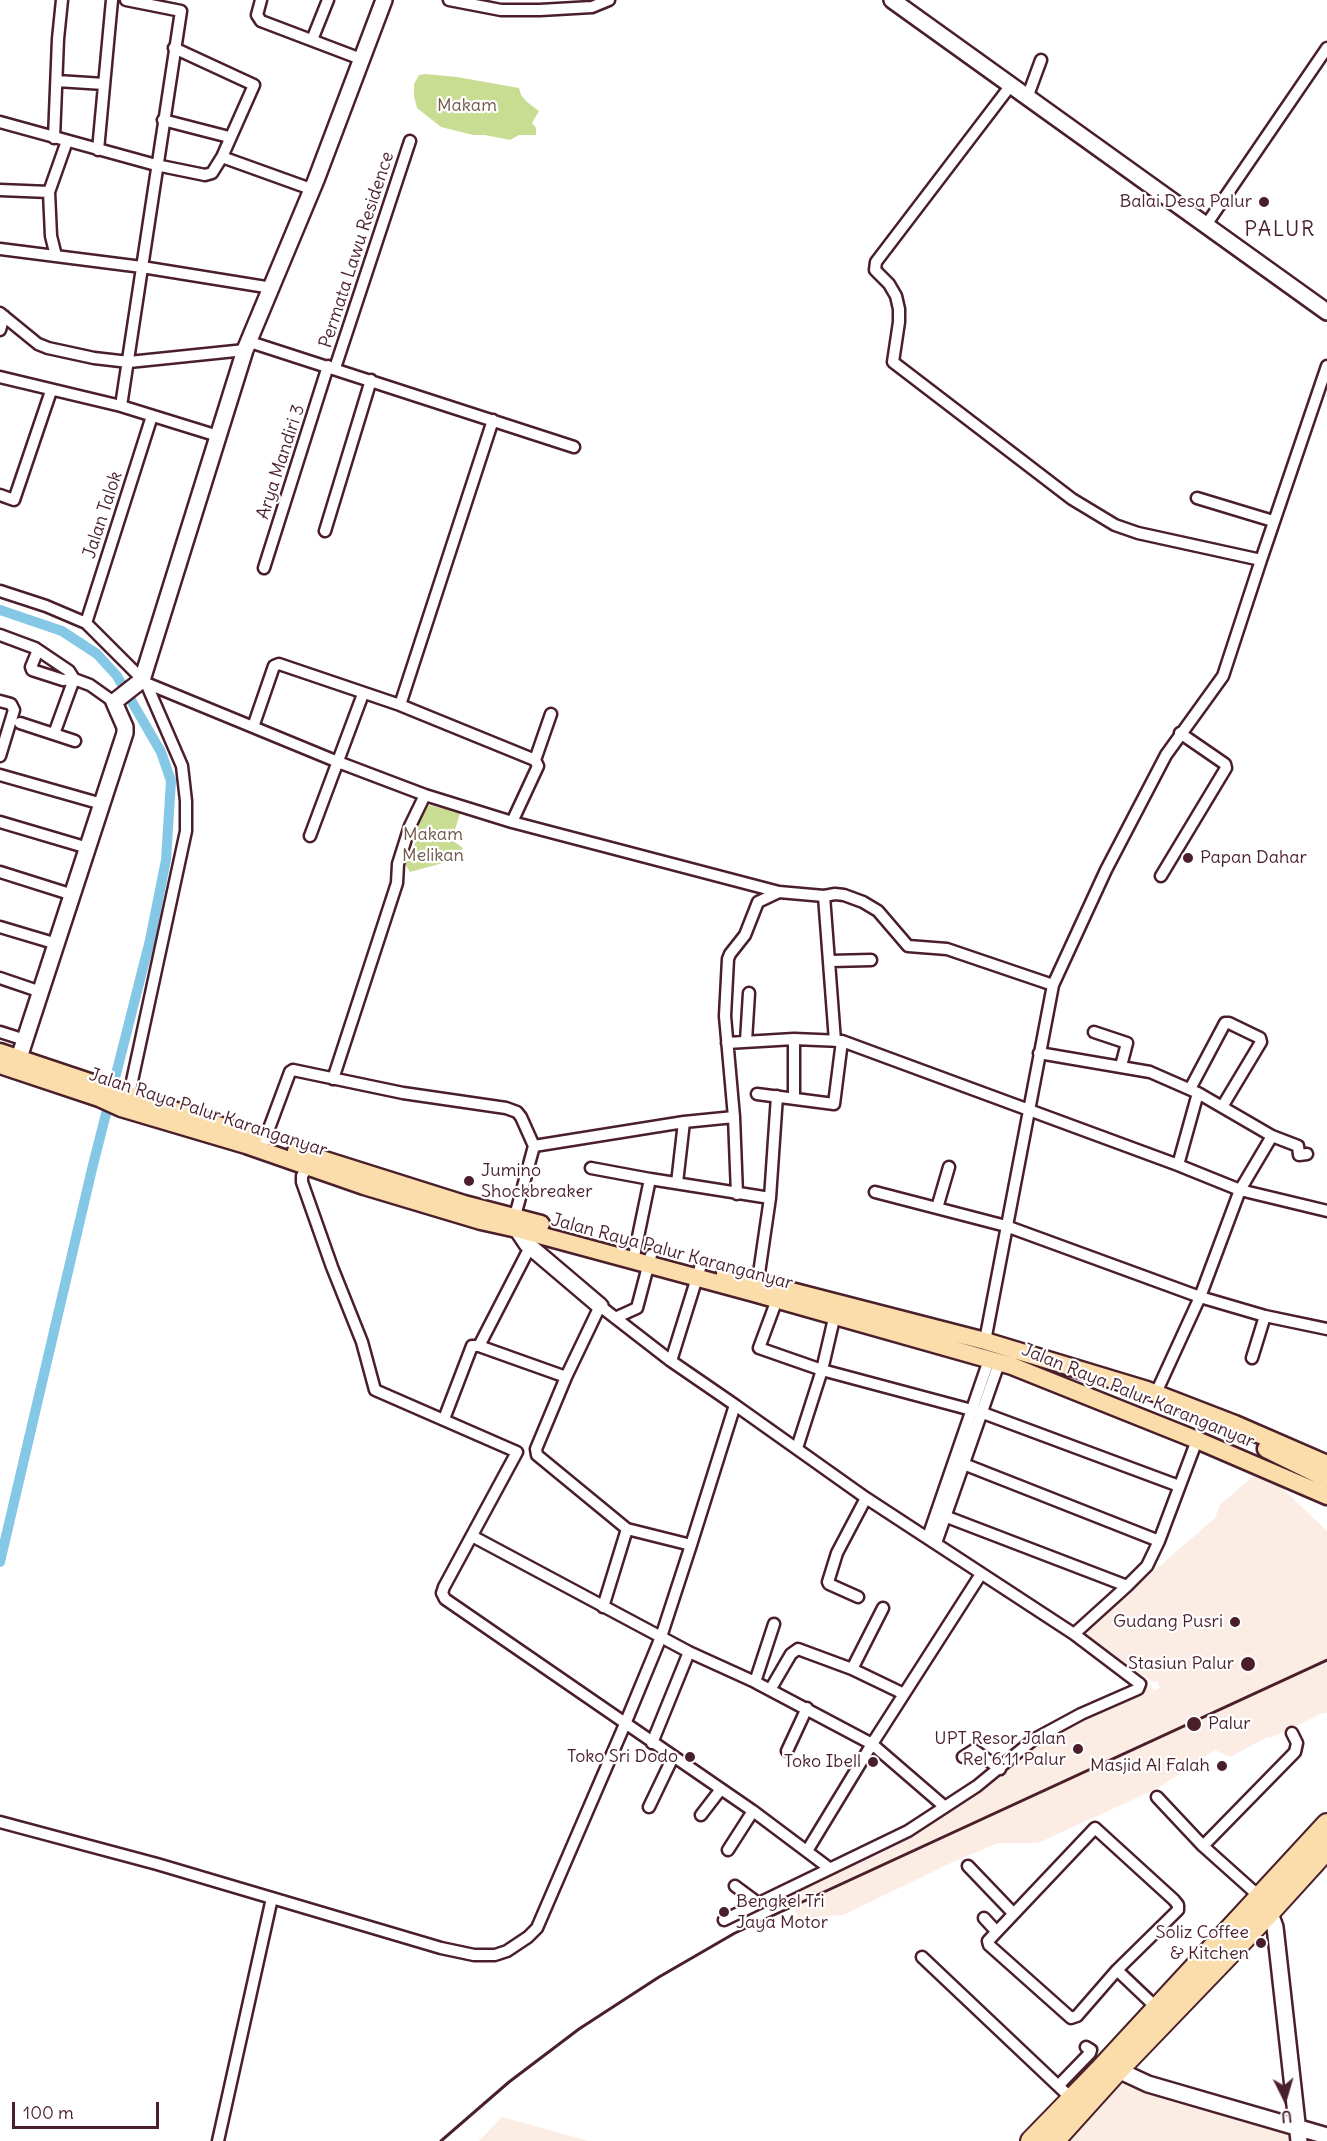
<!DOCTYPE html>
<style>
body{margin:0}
#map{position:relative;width:1327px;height:2141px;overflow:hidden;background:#fff;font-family:Delius,sans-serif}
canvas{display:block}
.north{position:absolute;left:1255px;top:2069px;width:60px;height:60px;-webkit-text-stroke:4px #fff;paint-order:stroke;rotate:175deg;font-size:16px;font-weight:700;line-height:24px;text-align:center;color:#4a1f2b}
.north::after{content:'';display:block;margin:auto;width:21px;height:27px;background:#4a1f2b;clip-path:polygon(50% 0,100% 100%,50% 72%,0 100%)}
.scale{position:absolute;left:12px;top:2102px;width:147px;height:27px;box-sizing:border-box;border:3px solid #4a1f2b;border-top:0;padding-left:8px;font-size:18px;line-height:21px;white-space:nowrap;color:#4a1f2b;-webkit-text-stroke:4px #fff;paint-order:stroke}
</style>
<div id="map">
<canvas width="1327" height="2141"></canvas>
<div class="north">U</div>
<div class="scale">100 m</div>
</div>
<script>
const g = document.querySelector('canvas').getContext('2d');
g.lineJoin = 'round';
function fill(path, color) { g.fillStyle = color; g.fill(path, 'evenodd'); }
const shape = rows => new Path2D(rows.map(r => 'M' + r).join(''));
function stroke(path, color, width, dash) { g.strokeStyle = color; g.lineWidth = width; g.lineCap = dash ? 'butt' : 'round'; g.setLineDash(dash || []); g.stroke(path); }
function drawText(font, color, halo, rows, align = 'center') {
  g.font = font + ' Delius,sans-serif'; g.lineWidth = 4.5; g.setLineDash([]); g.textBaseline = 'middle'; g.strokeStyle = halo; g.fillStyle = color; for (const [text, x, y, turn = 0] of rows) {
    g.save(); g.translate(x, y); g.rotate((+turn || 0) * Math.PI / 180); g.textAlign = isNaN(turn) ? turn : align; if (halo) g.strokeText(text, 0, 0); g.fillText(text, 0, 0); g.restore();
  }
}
const built = shape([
 [1257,1473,1276,1482,1327,1531,1327,1713,1323,1713,1270,1738,1268,1737,1230,1757,1215,1750,1156,1789,1038,1843,998,1843,955,1861,843,1915,799,1918,785,1893,847,1864,1082,1716,1151,1685,1154,1691,1160,1688,1157,1681,1152,1682,1085,1634,1109,1610,1215,1518,1220,1505],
 [1115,2072,1327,2141,1055,2141],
 [502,2117,589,2141,479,2141]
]);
const green = shape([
 [426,74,457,77,519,88,521,95,527,102,539,111,532,123,536,128,536,135,519,135,510,140,485,135,473,135,441,127,417,108,414,96,414,84,419,75],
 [429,805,460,813,452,840,463,848,454,860,410,872,405,864,415,844,419,823]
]);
const canal = shape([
 [0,610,62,631,97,654,117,676,161,752,171,781,166,860,150,940,92,1169,0,1562]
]);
const street = shape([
 [261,0,257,15,261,21,361,59],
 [449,0,501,10,540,10,592,7,609,0],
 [312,40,328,0],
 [174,48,254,85,222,157],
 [57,81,104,84],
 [1027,98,1041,60],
 [163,120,229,137],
 [0,122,156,165,205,175,212,173,222,157,311,189],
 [54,138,58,39,62,0],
 [98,150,112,0],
 [0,190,49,192],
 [1206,225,1327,48],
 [0,249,142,267,272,288],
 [56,256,51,236,49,192,67,141],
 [0,313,38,344,48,348,94,358,129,362,245,350],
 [0,330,4,316],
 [250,342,574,447],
 [335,368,410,141],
 [0,377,121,406,218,436],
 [121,406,181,11,126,0],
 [0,495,14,500,51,391],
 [1197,498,1273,521],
 [325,531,371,380],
 [1261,560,1327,366],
 [264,568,328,366],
 [0,591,46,606,86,623,146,683,338,762,425,795,512,822,538,766,535,760,400,705,279,664,274,666,253,727],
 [86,623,152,416],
 [0,635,35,648,69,671,74,679,90,685,114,702],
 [38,650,31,667,32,670,63,680,74,679,54,734],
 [0,701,11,704,14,710,0,756],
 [400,705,493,420],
 [20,723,75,741],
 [535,760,551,714],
 [0,775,102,804],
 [0,822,88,848],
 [512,822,779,892,824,896,835,894,844,895,863,902,878,911,908,946,947,949,1053,985],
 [310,836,363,694],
 [0,872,73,895],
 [1161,876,1226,768,1225,764,1180,733],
 [824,896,835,1041],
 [0,927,57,944],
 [830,961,871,960],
 [0,978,41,992],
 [0,1032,25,1040],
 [1094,1032,1127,1043,1121,1066],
 [746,1041,749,993],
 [727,1043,794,1039,842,1041,1178,1165,1240,1190,1327,1211],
 [1039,1053,1150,1072,1198,1093,1272,1136,1298,1146,1299,1155,1307,1154],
 [333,1079,397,883,398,864,410,826,425,795],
 [1190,1089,1225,1023,1229,1023,1260,1038,1261,1042,1222,1107],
 [757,1094,834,1104,842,1041],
 [129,1095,186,831,186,801,182,766,146,683],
 [794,1098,794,1039],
 [734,1117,737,1194],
 [534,1146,684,1122,734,1117,725,1016,728,959,730,954,745,935,758,902,779,892],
 [261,1150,290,1072,293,1070,403,1093,506,1108,517,1112,521,1117,534,1146,515,1216],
 [311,1161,302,1176,302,1182,332,1267,362,1342,375,1390,517,1452,444,1587,442,1593,445,1599,753,1811,829,1868],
 [1178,1165,1198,1093],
 [591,1168,650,1179],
 [677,1183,684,1122],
 [875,1192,1006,1226,1200,1297,1265,1316,1327,1329],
 [937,1208,949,1167],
 [633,1261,650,1179,770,1198],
 [757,1287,770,1198,777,1096],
 [779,1294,759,1348,822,1370,983,1413,1179,1486],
 [615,1318,637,1308,651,1255],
 [985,1341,1053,985,1106,870,1166,755,1223,676,1261,560,1138,533,1115,525,1072,499,893,362,899,322,899,309,896,296,889,284,875,270,876,262,1011,85],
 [479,1346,530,1247],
 [1252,1358,1265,1316],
 [671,1361,700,1268],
 [1156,1393,1200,1297,1240,1190,1272,1136],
 [444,1419,472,1346,479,1346,566,1377],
 [797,1448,822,1370,836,1310],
 [956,1461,1159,1541],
 [947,1517,1127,1586,1147,1566,1159,1541,1197,1440],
 [472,1536,689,1652,755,1682,872,1744,945,1807],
 [928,1537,989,1360],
 [936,1543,999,1363],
 [858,1597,829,1584,828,1582,837,1553,866,1498],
 [603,1607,627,1529],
 [1074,1634,1127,1586],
 [852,1669,883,1608],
 [755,1682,774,1624],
 [770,1690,791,1654,798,1649,852,1669,904,1694],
 [652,1743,689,1652],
 [787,1751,807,1708],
 [963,1757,974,1750,1000,1769],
 [1157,1797,1203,1846,1260,1897],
 [649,1807,673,1757],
 [701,1815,721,1789],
 [0,1822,157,1864,441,1948,474,1955,495,1955,507,1951,528,1937,537,1928,625,1724,661,1637,691,1545,735,1405,671,1361,600,1306,566,1377,536,1449,537,1455,627,1529,691,1545],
 [1095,1828,1174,1900,1178,1905,1178,1910,1117,1970,1077,2016,1071,2018,989,1945,988,1941,1095,1828],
 [1203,1846,1295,1752,1297,1743,1292,1733],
 [728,1850,753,1811],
 [807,1851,872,1744,981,1574],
 [968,1866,1013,1913],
 [735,1886,758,1903],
 [984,1918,996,1931],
 [724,1920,908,1831,977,1786,1033,1740,1081,1714,1138,1689,1140,1684,1074,1634,866,1498,735,1405],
 [922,1957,1071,2098],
 [1117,1970,1157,2008],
 [1059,2085,1090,2053,1091,2050,1086,2047],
 [218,2141,272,1898]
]);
const secondary = shape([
 [892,0,1327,312],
 [15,1070,125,733,125,727,114,702,142,680,245,350,316,180,384,0],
 [516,1220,517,1229,527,1244,600,1306],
 [1267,1915,1272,1919,1275,1927,1299,2141],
 [1118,2070,1148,2084,1327,2136]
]);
const primary = shape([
 [0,1052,254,1137],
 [0,1065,99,1098,121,1108,246,1145,364,1186,481,1221,517,1229,754,1293,1012,1366,1197,1440,1327,1496],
 [296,1151,464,1204,541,1224],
 [725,1274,985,1341,1147,1390,1235,1424,1327,1464],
 [1266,1449,1327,1479]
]);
const highway = shape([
 [1031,2141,1099,2071,1327,1824],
 [1054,2141,1118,2070,1267,1915,1327,1849]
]);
const rail = shape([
 [441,2141,509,2082,579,2029,659,1977,735,1933,1327,1660]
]);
const markers = [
 [1264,202,6,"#4a1f2b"],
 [1188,858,6,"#4a1f2b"],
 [469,1181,6,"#4a1f2b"],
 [1235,1622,6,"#4a1f2b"],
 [1248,1664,8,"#4a1f2b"],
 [1194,1724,8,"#4a1f2b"],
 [1078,1749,6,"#4a1f2b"],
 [690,1757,6,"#4a1f2b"],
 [873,1762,6,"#4a1f2b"],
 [1222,1766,6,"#4a1f2b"],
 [724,1912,6,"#4a1f2b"],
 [1261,1943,6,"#4a1f2b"]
];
const parkNames = [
 ["Makam",467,106],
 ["Makam",433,835],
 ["Melikan",433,856]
];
const poiNames = [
 ["Balai Desa Palur",1252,202],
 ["Papan Dahar",1200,858,"left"],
 ["Jumino",481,1171,"left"],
 ["Shockbreaker",481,1192,"left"],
 ["Gudang Pusri",1223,1622],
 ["Stasiun Palur",1234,1664],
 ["Palur",1208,1724,"left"],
 ["UPT Resor Jalan",1066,1739],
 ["Rel 6.11 Palur",1066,1760],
 ["Toko Sri Dodo",678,1757],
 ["Toko Ibell",861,1762],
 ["Masjid Al Falah",1210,1766],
 ["Bengkel Tri",736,1902,"left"],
 ["Jaya Motor",736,1923,"left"],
 ["Soliz Coffee",1249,1933],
 ["& Kitchen",1249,1954]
];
const streetNames = [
 ["Permata Lawu Residence",357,250,-72],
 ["Arya Mandiri 3",281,462,-72],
 ["Jalan Talok",103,515,-72],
 ["Jalan Raya Palur Karanganyar",208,1113,18],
 ["Jalan Raya Palur Karanganyar",672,1252,15],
 ["Jalan Raya Palur Karanganyar",1138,1396,22]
];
const quarterNames = [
 ["PALUR",1280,230]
];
fill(built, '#fbece4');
fill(green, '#c8dd92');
stroke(canal, '#85c8e6', 10);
stroke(street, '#4a1f2b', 15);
stroke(secondary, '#4a1f2b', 20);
stroke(primary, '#4a1f2b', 21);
stroke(highway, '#4a1f2b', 24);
stroke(street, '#fff', 10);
stroke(secondary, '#fff', 15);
stroke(primary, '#fbddab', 16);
stroke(highway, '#fbddab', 20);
stroke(rail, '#4a1f2b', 3);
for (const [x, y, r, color] of markers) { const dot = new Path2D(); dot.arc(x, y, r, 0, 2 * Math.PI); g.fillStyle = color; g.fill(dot); stroke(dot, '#fff', 2); }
drawText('18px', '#70584a', '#fff', parkNames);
drawText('18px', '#4a1f2b', '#fff', poiNames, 'right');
drawText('18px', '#4a1f2b', '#fff', streetNames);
g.letterSpacing = '1.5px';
drawText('21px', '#4a1f2b', '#fff', quarterNames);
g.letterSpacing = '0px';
</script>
